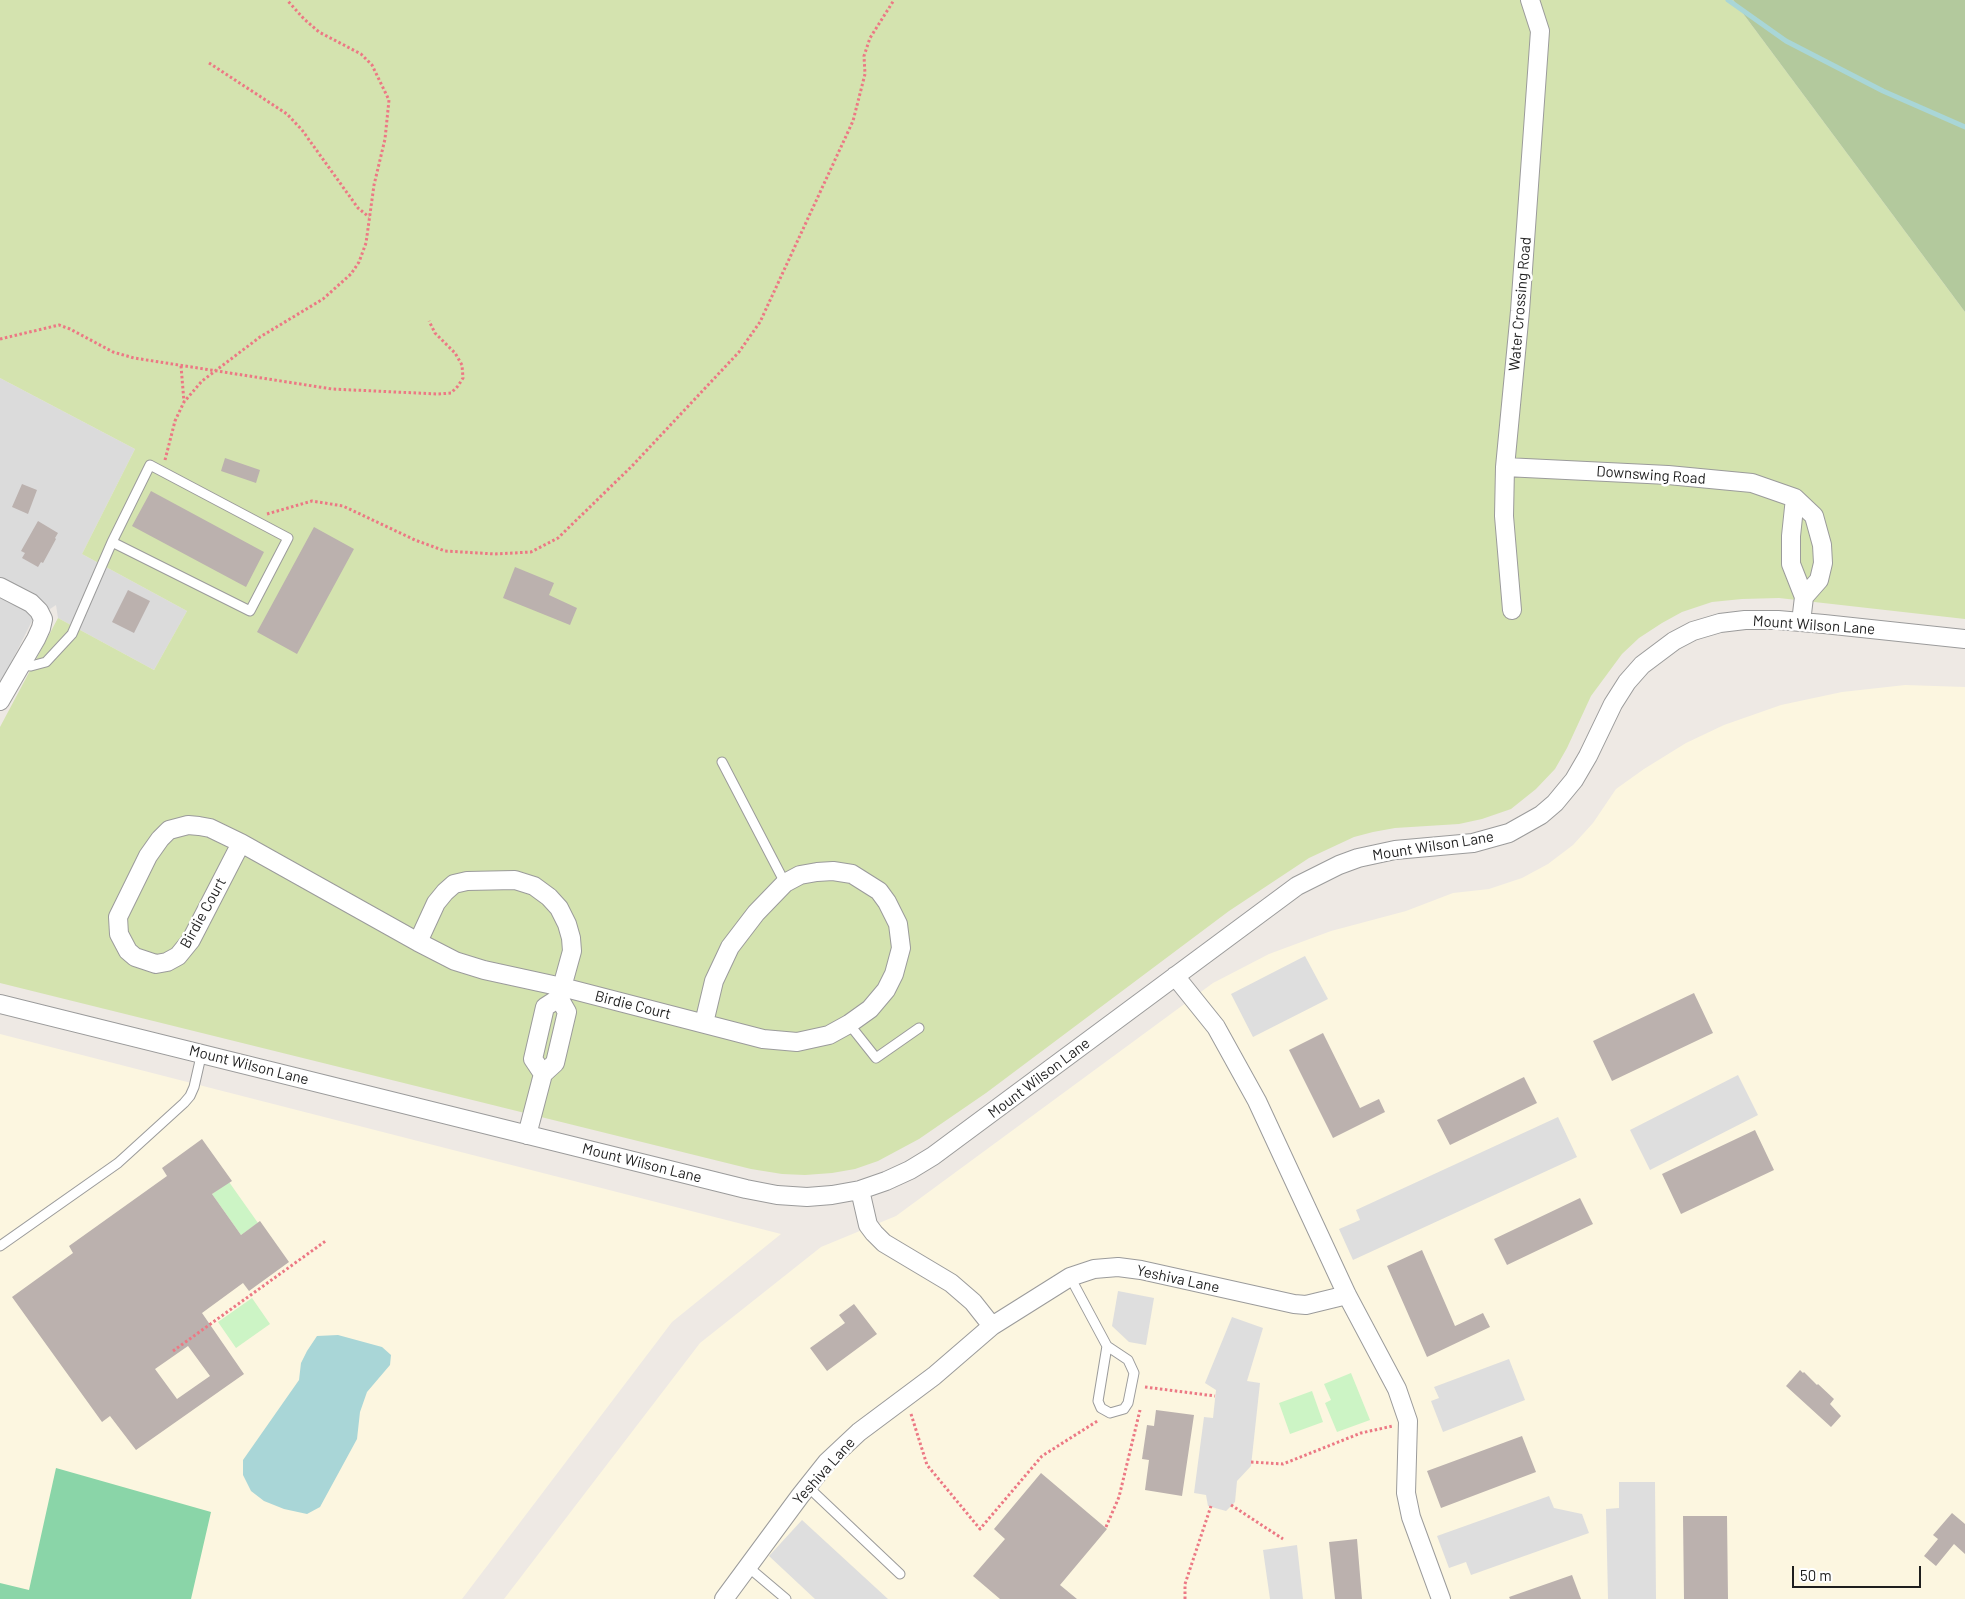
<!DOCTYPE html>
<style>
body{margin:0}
#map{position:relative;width:1965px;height:1599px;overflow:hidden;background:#eee9e4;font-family:Barlow,sans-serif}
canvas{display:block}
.scale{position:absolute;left:1792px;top:1566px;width:129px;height:22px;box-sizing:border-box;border:2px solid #1e1e1e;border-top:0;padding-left:6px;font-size:15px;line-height:18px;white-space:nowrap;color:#1e1e1e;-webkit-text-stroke:4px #fff;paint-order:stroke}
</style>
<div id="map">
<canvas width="1965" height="1599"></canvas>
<div class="scale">50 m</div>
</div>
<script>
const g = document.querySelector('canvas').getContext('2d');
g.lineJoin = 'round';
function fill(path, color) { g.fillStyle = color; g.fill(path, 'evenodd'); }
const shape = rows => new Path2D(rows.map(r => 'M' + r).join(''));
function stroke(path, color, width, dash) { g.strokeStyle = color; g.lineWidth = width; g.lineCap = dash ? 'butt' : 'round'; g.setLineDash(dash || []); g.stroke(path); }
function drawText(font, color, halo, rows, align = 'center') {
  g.font = font + ' Barlow,sans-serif'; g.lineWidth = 5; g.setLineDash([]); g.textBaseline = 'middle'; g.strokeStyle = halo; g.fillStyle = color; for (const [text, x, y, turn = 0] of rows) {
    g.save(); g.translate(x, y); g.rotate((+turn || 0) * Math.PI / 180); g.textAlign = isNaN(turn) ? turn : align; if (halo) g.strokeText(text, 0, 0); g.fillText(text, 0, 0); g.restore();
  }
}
const residential = shape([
 [0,378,135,449,82,554,187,611,154,670,58,618,56,605,32,621,0,685]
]);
const education = shape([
 [1905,685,1965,687,1965,1599,504,1599,700,1343,821,1247,896,1216,1213,983,1269,954,1331,931,1406,911,1453,893,1489,889,1522,878,1548,864,1573,845,1593,823,1616,789,1644,769,1686,743,1724,725,1781,705,1842,692],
 [0,1034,781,1234,672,1322,462,1599,0,1599]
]);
const grass = shape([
 [0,0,1733,0,1965,312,1965,619,1779,598,1742,599,1712,602,1682,612,1662,623,1639,638,1622,654,1591,696,1567,748,1555,769,1536,789,1511,809,1482,819,1459,824,1395,828,1373,832,1354,837,1309,858,1229,911,986,1093,919,1139,878,1161,855,1169,832,1173,805,1175,782,1174,751,1169,0,983,0,727,58,618,154,670,187,611,82,554,135,449,0,378]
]);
const forest = shape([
 [1733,0,1965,0,1965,312]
]);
const park = shape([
 [229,1182,258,1223,241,1235,212,1194],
 [252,1298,270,1324,236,1348,218,1322],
 [1351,1373,1370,1420,1337,1432,1325,1403,1331,1400,1324,1384],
 [1312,1391,1323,1422,1290,1434,1279,1403]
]);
const pitch = shape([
 [56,1468,211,1512,191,1599,0,1599,0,1583,29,1590]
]);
const parking = shape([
 [1305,956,1328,999,1253,1037,1231,994],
 [1738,1075,1758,1115,1650,1170,1630,1130],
 [1558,1117,1577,1157,1353,1260,1339,1229,1360,1220,1356,1210],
 [1118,1291,1154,1298,1146,1345,1129,1342,1112,1326],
 [1232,1317,1263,1328,1247,1381,1260,1383,1251,1466,1237,1481,1235,1502,1226,1511,1208,1506,1206,1495,1194,1493,1204,1417,1213,1418,1216,1390,1205,1383],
 [1509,1359,1525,1400,1443,1432,1431,1401,1439,1398,1434,1387],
 [1619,1482,1655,1482,1656,1599,1608,1599,1606,1509,1619,1508],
 [1549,1496,1554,1508,1582,1514,1589,1533,1471,1575,1466,1562,1449,1568,1437,1536],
 [802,1520,888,1599,815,1599,769,1556],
 [1297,1545,1303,1599,1270,1599,1263,1550]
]);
const water = shape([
 [338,1335,382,1347,391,1355,390,1365,367,1392,360,1412,357,1439,320,1507,307,1514,284,1509,264,1501,251,1491,243,1475,243,1460,299,1380,301,1363,307,1351,317,1336]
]);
const stream = shape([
 [1728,0,1786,41,1883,91,1965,127]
]);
const building = shape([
 [225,458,260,470,256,483,221,471],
 [22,484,37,490,28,514,12,507],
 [151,491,264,552,246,587,132,526],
 [38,521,58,533,55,538,56,539,43,563,41,562,38,567,22,558,25,553,21,551],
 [314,527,354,549,297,654,257,632],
 [515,567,554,583,549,595,577,608,570,625,503,598],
 [128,590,150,601,134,633,112,622],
 [1694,993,1713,1033,1612,1081,1593,1041],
 [1323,1033,1360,1108,1379,1099,1385,1112,1333,1138,1289,1050],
 [1524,1077,1537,1103,1450,1145,1437,1120],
 [1755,1130,1774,1170,1681,1214,1662,1174],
 [202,1139,232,1181,212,1194,241,1235,260,1221,289,1262,249,1291,243,1283,202,1313,244,1374,136,1450,110,1416,102,1422,12,1297,73,1253,69,1246,167,1176,162,1168],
 [188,1346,210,1376,177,1399,155,1369],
 [1580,1198,1593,1224,1507,1265,1494,1239],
 [1422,1250,1455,1326,1483,1313,1490,1327,1427,1357,1387,1266],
 [854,1304,877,1334,827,1371,810,1348,845,1323,839,1315],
 [1800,1370,1803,1373,1804,1372,1817,1385,1818,1384,1834,1399,1830,1404,1841,1416,1831,1427,1786,1386],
 [1156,1410,1194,1415,1182,1496,1145,1490,1149,1460,1142,1459,1147,1425,1154,1426],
 [1522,1436,1536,1472,1441,1508,1427,1471],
 [1041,1473,1107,1529,1060,1585,1077,1599,1000,1599,973,1576,1005,1539,994,1529],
 [1952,1513,1965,1524,1965,1554,1954,1544,1936,1566,1924,1556,1938,1539,1933,1535],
 [1683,1516,1727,1516,1728,1599,1684,1599],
 [1357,1539,1362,1599,1335,1599,1329,1542],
 [1572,1575,1581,1599,1510,1599,1509,1597]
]);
const path = shape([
 [209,63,287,114,302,130,358,208,369,217],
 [0,339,59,325,70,329,113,352,134,358,332,389,438,394,451,393,458,386,463,378,462,365,455,353,435,333,429,321],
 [181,366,184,402],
 [165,460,175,421,184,402,202,381,260,337,323,299,351,274,359,262,366,243,374,185,385,139,389,100,372,65,361,54,319,32,304,19,287,0],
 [267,514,312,501,343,506,415,540,445,551,495,554,531,552,558,538,632,466,739,352,760,322,853,121,865,74,864,56,870,38,894,0],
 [173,1351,327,1240],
 [1145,1387,1215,1396],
 [911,1414,927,1465,980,1529,1042,1456,1099,1420],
 [1251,1462,1283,1464,1361,1433,1393,1426],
 [1231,1505,1283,1539],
 [1106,1527,1119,1497,1140,1410],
 [1185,1599,1185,1584,1211,1506]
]);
const lane = shape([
 [20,665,31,666,46,662,72,634,112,542,150,465,288,538,250,611,112,542],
 [722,762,785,883],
 [849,1024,876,1058,919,1028],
 [0,1246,118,1163,184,1103,190,1096,194,1087,202,1052],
 [1070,1277,1107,1346,1098,1401,1101,1408,1110,1413,1124,1409,1128,1403,1134,1373,1128,1360,1107,1346],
 [807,1486,900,1574],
 [747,1566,786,1599]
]);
const street = shape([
 [1505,467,1668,475,1752,483,1795,498,1814,516,1822,545,1823,563,1819,580,1804,597],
 [1795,498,1791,536,1791,564,1804,597,1801,622],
 [0,587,31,603,39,611,43,619,41,628,36,639,0,701],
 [1512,610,1504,516,1505,467,1520,311,1540,31,1530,0],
 [241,843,191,940,178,956,167,962,156,964,135,957,128,951,119,934,118,917,148,856,160,839,169,830,188,825,199,826,210,828,241,843,418,942,455,961,484,970,562,987,763,1039,797,1042,829,1035,849,1024,870,1009,886,990,894,974,901,948,898,924,887,902,879,891,852,874,833,871,817,872,800,875,785,883,756,913,730,947,714,981,704,1023],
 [418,942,436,903,445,892,454,884,467,881,515,880,534,886,549,897,559,908,567,924,571,938,572,951,559,998,545,1007,533,1059,543,1074],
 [1175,976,1216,1027,1257,1101,1347,1295,1397,1389,1408,1421,1406,1493,1411,1517,1441,1599],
 [0,1004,746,1189,777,1195,807,1197,832,1195,860,1190,886,1181,910,1170,933,1156,1297,886,1339,865,1358,858,1395,850,1473,843,1509,833,1541,815,1555,803,1574,780,1588,756,1613,704,1627,682,1642,665,1674,641,1693,631,1720,623,1745,620,1778,620,1824,624,1965,639],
 [527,1135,543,1074,555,1063,567,1012,559,998],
 [860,1190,868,1225,874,1233,884,1243,951,1283,973,1302,992,1326,1070,1277,1094,1269,1118,1267,1141,1270,1294,1304,1306,1305,1347,1295],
 [724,1599,800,1496,827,1462,859,1432,934,1376,992,1326]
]);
const streetNames = [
 ["Water Crossing Road",1520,304,-85],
 ["Downswing Road",1651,475,4],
 ["Mount Wilson Lane",1814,625,4],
 ["Mount Wilson Lane",1433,846,-9],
 ["Birdie Court",203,913,-61],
 ["Birdie Court",633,1005,14],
 ["Mount Wilson Lane",249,1065,14],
 ["Mount Wilson Lane",1039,1078,-37],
 ["Mount Wilson Lane",642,1163,14],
 ["Yeshiva Lane",1178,1279,12],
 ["Yeshiva Lane",824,1471,-48]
];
fill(residential, '#dbdbdb');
fill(education, '#fcf6e0');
fill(grass, '#d4e3af');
fill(forest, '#b3c99d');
fill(park, '#ccf4c5');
fill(pitch, '#8ad5a8');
fill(parking, '#dedede');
fill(water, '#a9d6d7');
stroke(stream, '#a9d6d7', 5);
fill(building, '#bbb1ae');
stroke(lane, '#9b9b9b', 11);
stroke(street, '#9b9b9b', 20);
stroke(path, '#ec7884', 3, [2.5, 2.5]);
stroke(lane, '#fff', 9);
stroke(street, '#fff', 18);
drawText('15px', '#1e1e1e', '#fff', streetNames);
</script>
